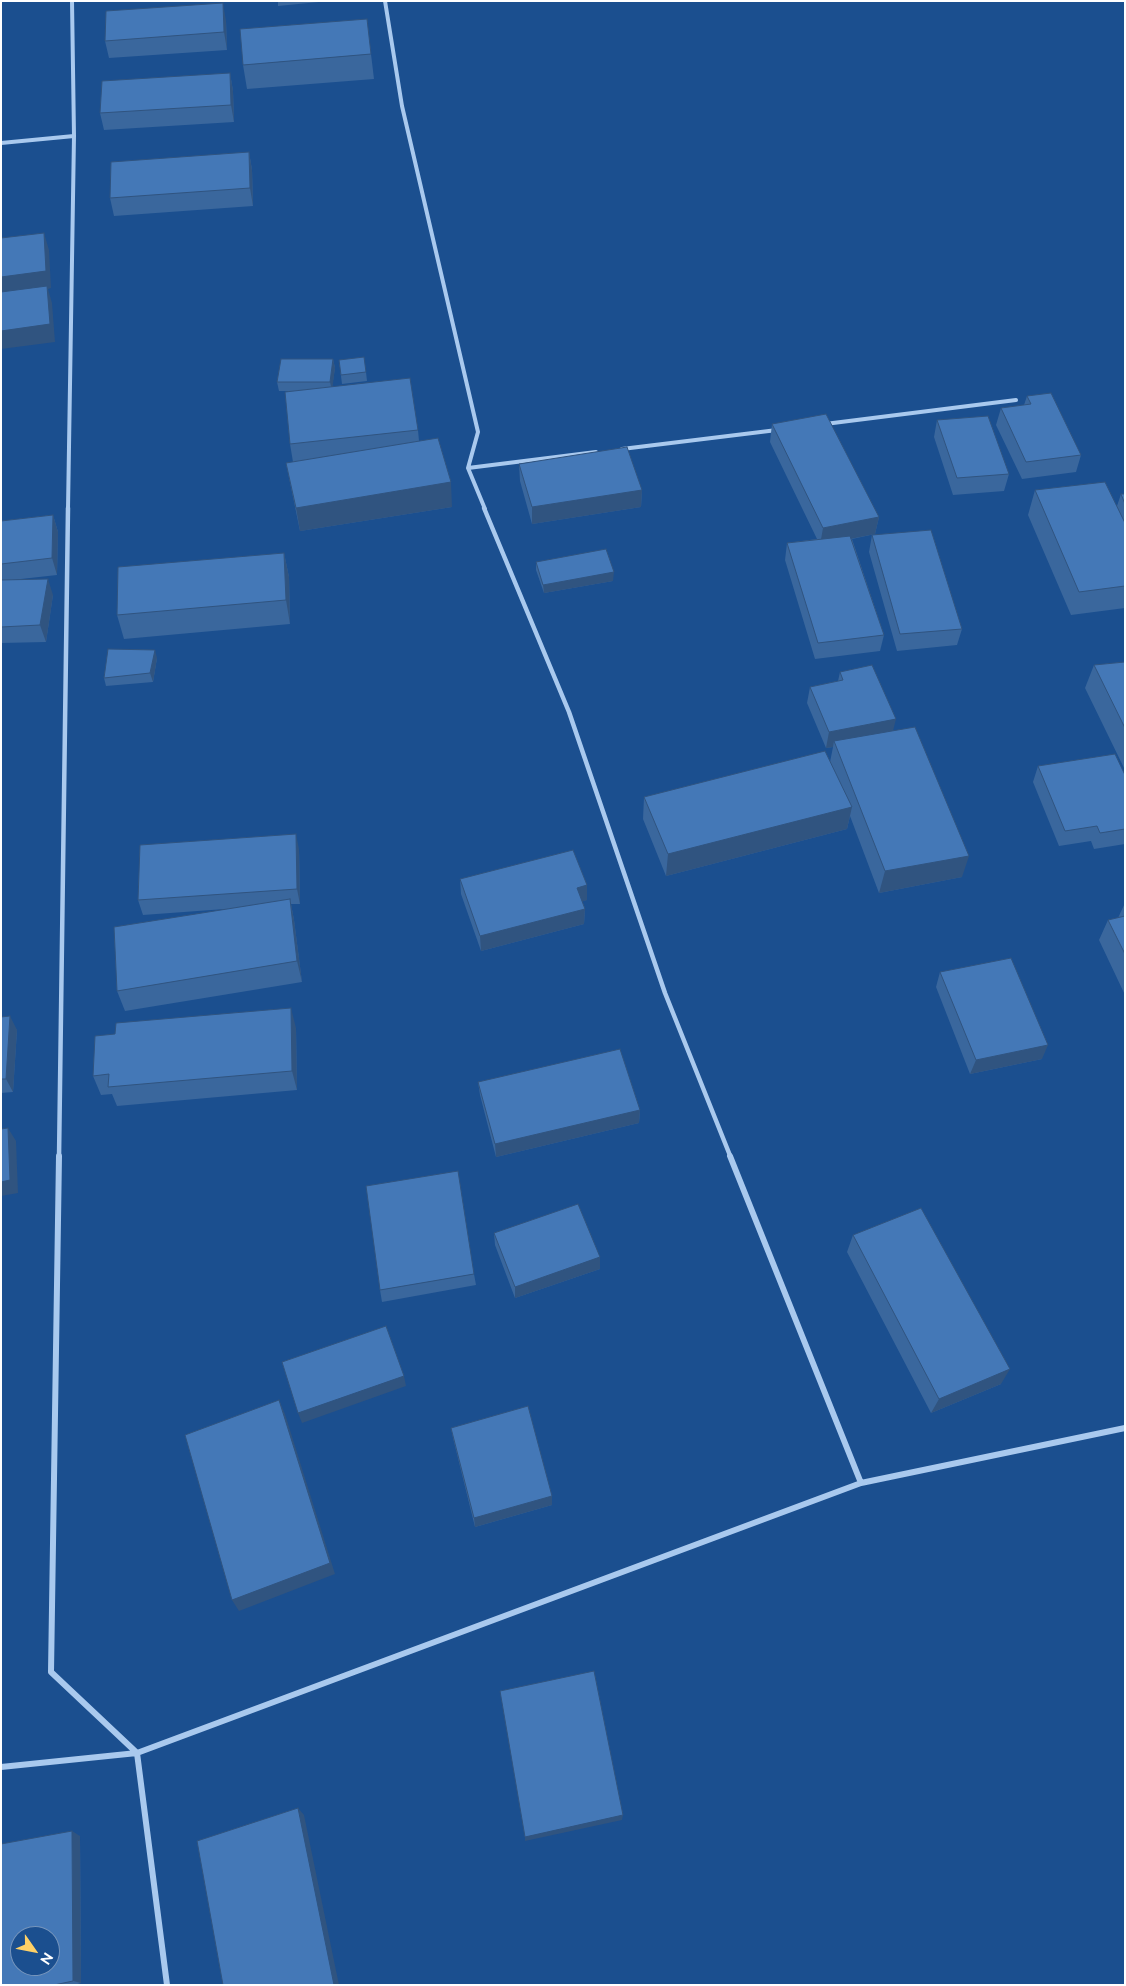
<!DOCTYPE html>
<style>
body{margin:0}
#map{position:relative;width:1126px;height:1986px;overflow:hidden;background:#1b4f8f;font-family:Raleway,sans-serif}
canvas{display:block}
.frame{position:absolute;inset:0;border:2px solid #fff;pointer-events:none}
.north{position:absolute;left:10px;top:1926px;width:50px;height:50px;box-sizing:border-box;background:#1b4f8f;border:1px solid #7695bc;border-radius:50%;rotate:123deg;font-size:14px;font-weight:700;line-height:20px;text-align:center;color:#fff}
.north::after{content:'';display:block;margin:auto;width:18px;height:22px;background:#ffd166;clip-path:polygon(50% 0,100% 100%,50% 72%,0 100%)}
</style>
<div id="map">
<canvas width="1126" height="1986"></canvas>
<div class="frame"></div>
<div class="north">N</div>
</div>
<script>
const g = document.querySelector('canvas').getContext('2d');
g.lineJoin = 'round';
const shape = rows => new Path2D(rows.map(r => 'M' + r).join(''));
function stroke(path, color, width, dash) { g.strokeStyle = color; g.lineWidth = width; g.lineCap = dash ? 'butt' : 'round'; g.setLineDash(dash || []); g.stroke(path); }
function fill(path, color) { g.fillStyle = color; g.fill(path, 'evenodd'); }
const minorFar2 = shape([
 [385,1,402,106,478,432,468,468,485,509],
 [1,143,74,136],
 [825,424,1016,400],
 [622,449,777,430],
 [468,468,596,452],
 [68,509,74,136,72,1]
]);
const minorFar1 = shape([
 [484,508,569,712,665,993,731,1158],
 [59,1158,68,508]
]);
const minor = shape([
 [59,1156,51,1672,137,1753,861,1483,1125,1428],
 [730,1156,861,1483],
 [1,1767,137,1753,167,1985]
]);
const wall = shape([
 [278,1,329,1,278,6],
 [226,21,227,50,109,58,105,41],
 [371,54,374,79,247,89,243,65],
 [230,73,233,91,234,122,104,130,100,113],
 [249,152,252,170,253,206,114,216,110,198],
 [333,359,335,368,332,387,418,430,419,441,452,507,300,531,286,463,293,462,290,444,288,391,279,391,277,382],
 [339,360,366,372,367,381,342,384],
 [1027,396,1081,455,1076,472,1022,479,996,425,1001,408,1024,405],
 [937,420,1009,474,1004,491,953,495,934,437],
 [772,424,879,517,875,534,852,539,884,635,880,651,815,659,785,560,787,543,817,539,770,442],
 [519,464,642,490,641,507,532,524,520,481],
 [1035,490,1117,506,1121,494,1125,494,1125,608,1071,615,1028,515],
 [53,515,58,532,57,575,12,580,53,595,46,642,1,643,1,521],
 [872,535,962,629,957,645,897,651,869,552],
 [284,553,289,577,290,624,124,639,117,615],
 [536,562,613,581,544,593,536,570],
 [157,658,153,682,106,686,104,678],
 [1125,662,1125,770,1085,688,1094,665],
 [840,672,962,877,879,893,850,816,847,829,666,876,643,819,644,797,830,762,833,747,826,748,807,703,810,687,838,681],
 [1038,766,1125,775,1125,844,1094,849,1091,841,1059,846,1033,782],
 [299,849,300,904,291,904,294,920,302,982,125,1011,117,991,225,909,143,915,138,900],
 [460,879,587,900,582,901,585,909,584,924,481,951,461,894],
 [1125,903,1125,995,1099,940,1108,920,1118,918],
 [940,972,1042,1059,970,1074,936,987],
 [1,1017,17,1030,13,1092,1,1093],
 [296,1028,297,1090,117,1106,112,1094,101,1095,93,1076],
 [478,1082,640,1110,639,1123,496,1157,480,1095],
 [494,1233,600,1269,515,1298,495,1245],
 [853,1235,1001,1384,931,1413,847,1252],
 [474,1274,476,1285,382,1302,380,1290],
 [451,1428,552,1496,552,1505,475,1527,453,1438],
 [80,1836,81,1983,74,1985,1,1985]
]);
const shadedWall = shape([
 [223,3,226,21,227,50,224,32],
 [230,73,233,91,234,122,231,105],
 [249,152,252,170,253,206,250,188],
 [44,233,49,250,51,288,48,289,52,303,55,342,1,349,1,277],
 [333,359,335,368,332,391,330,382],
 [451,482,452,507,300,531,296,508],
 [642,490,641,507,532,524,532,507],
 [53,515,58,532,57,575,52,558],
 [879,517,875,534,820,545,823,528],
 [284,553,289,577,290,624,286,600],
 [614,572,613,581,544,593,543,585],
 [48,579,53,595,46,642,40,625],
 [155,650,157,658,153,682,150,673],
 [896,719,892,735,834,741,833,747,826,748,829,732],
 [852,807,847,829,666,876,668,854],
 [296,834,299,849,300,904,297,889],
 [969,856,962,877,879,893,885,871],
 [587,885,587,900,577,903,577,888],
 [290,899,294,920,302,982,297,961],
 [585,909,584,924,481,951,480,936],
 [291,1008,296,1028,297,1090,292,1071],
 [10,1016,17,1030,13,1092,6,1079],
 [1048,1045,1042,1059,970,1074,976,1060],
 [640,1110,639,1123,496,1157,495,1144],
 [8,1128,16,1141,18,1193,1,1196,1,1182],
 [600,1257,600,1269,515,1298,515,1287],
 [1010,1369,1001,1384,931,1413,939,1399],
 [404,1376,406,1386,302,1423,298,1413],
 [279,1400,285,1414,335,1574,239,1611,232,1600],
 [552,1496,552,1505,475,1527,474,1518],
 [298,1808,304,1815,339,1985,334,1985],
 [623,1815,622,1820,525,1841,525,1837],
 [72,1831,80,1836,81,1983,73,1981]
]);
const building = shape([
 [223,3,224,32,105,41,106,11,223,3],
 [367,19,371,54,243,65,240,29,367,19],
 [230,73,231,105,100,113,102,81,230,73],
 [249,152,250,188,110,198,111,162,249,152],
 [44,233,46,271,1,277,1,238,44,233],
 [47,286,50,324,1,331,1,292,47,286],
 [364,357,366,372,341,375,339,360,364,357],
 [281,359,333,359,330,382,277,382,281,359],
 [410,378,418,430,290,444,285,392,410,378],
 [1051,393,1081,455,1026,462,1001,408,1031,404,1027,396,1051,393],
 [826,414,879,517,823,528,772,424,826,414],
 [988,416,1009,474,957,478,937,420,988,416],
 [438,438,451,482,296,508,286,463,438,438],
 [627,447,642,490,532,507,519,464,627,447],
 [1105,482,1125,523,1125,586,1079,592,1035,490,1105,482],
 [1121,494,1125,494,1125,504,1121,494],
 [53,515,52,558,1,564,1,521,53,515],
 [931,530,962,629,900,634,872,535,931,530],
 [850,536,884,635,818,643,787,543,850,536],
 [606,549,614,572,543,585,536,562,606,549],
 [284,553,286,600,117,615,118,567,284,553],
 [48,579,40,625,1,627,1,580,48,579],
 [108,649,155,650,150,673,104,678,108,649],
 [1125,662,1125,728,1094,665,1125,662],
 [872,665,896,719,829,732,810,687,843,680,840,672,872,665],
 [915,727,969,856,885,871,834,741,915,727],
 [825,751,852,807,668,854,644,797,825,751],
 [1115,754,1125,775,1125,829,1100,833,1097,826,1065,831,1038,766,1115,754],
 [296,834,297,889,138,900,140,845,296,834],
 [573,850,587,885,577,888,585,909,480,936,460,879,573,850],
 [290,899,297,961,117,991,114,927,290,899],
 [1125,916,1125,954,1108,920,1125,916],
 [1011,958,1048,1045,976,1060,940,972,1011,958],
 [291,1008,292,1071,108,1087,109,1074,93,1076,95,1036,115,1034,116,1023,291,1008],
 [10,1016,6,1079,1,1079,1,1017,10,1016],
 [620,1049,640,1110,495,1144,478,1082,620,1049],
 [8,1128,10,1180,1,1182,1,1129,8,1128],
 [458,1171,474,1274,380,1290,366,1186,458,1171],
 [578,1204,600,1257,515,1287,494,1233,578,1204],
 [921,1208,1010,1369,939,1399,853,1235,921,1208],
 [386,1326,404,1376,298,1413,282,1362,386,1326],
 [279,1400,330,1563,232,1600,185,1435,279,1400],
 [528,1406,552,1496,474,1518,451,1428,528,1406],
 [594,1671,623,1815,525,1837,500,1691,594,1671],
 [298,1808,334,1985,223,1985,197,1841,298,1808],
 [72,1831,73,1981,54,1985,1,1985,1,1844,72,1831],
 [20,1936,50,1936,50,1966,20,1966,20,1936]
]);
stroke(minorFar2, '#a9c9ee', 4);
stroke(minorFar1, '#a9c9ee', 4.5);
stroke(minor, '#a9c9ee', 6);
fill(wall, '#3a679d');
fill(shadedWall, '#305480');
fill(building, '#4478b7');
stroke(building, '#305480', 1);
</script>
